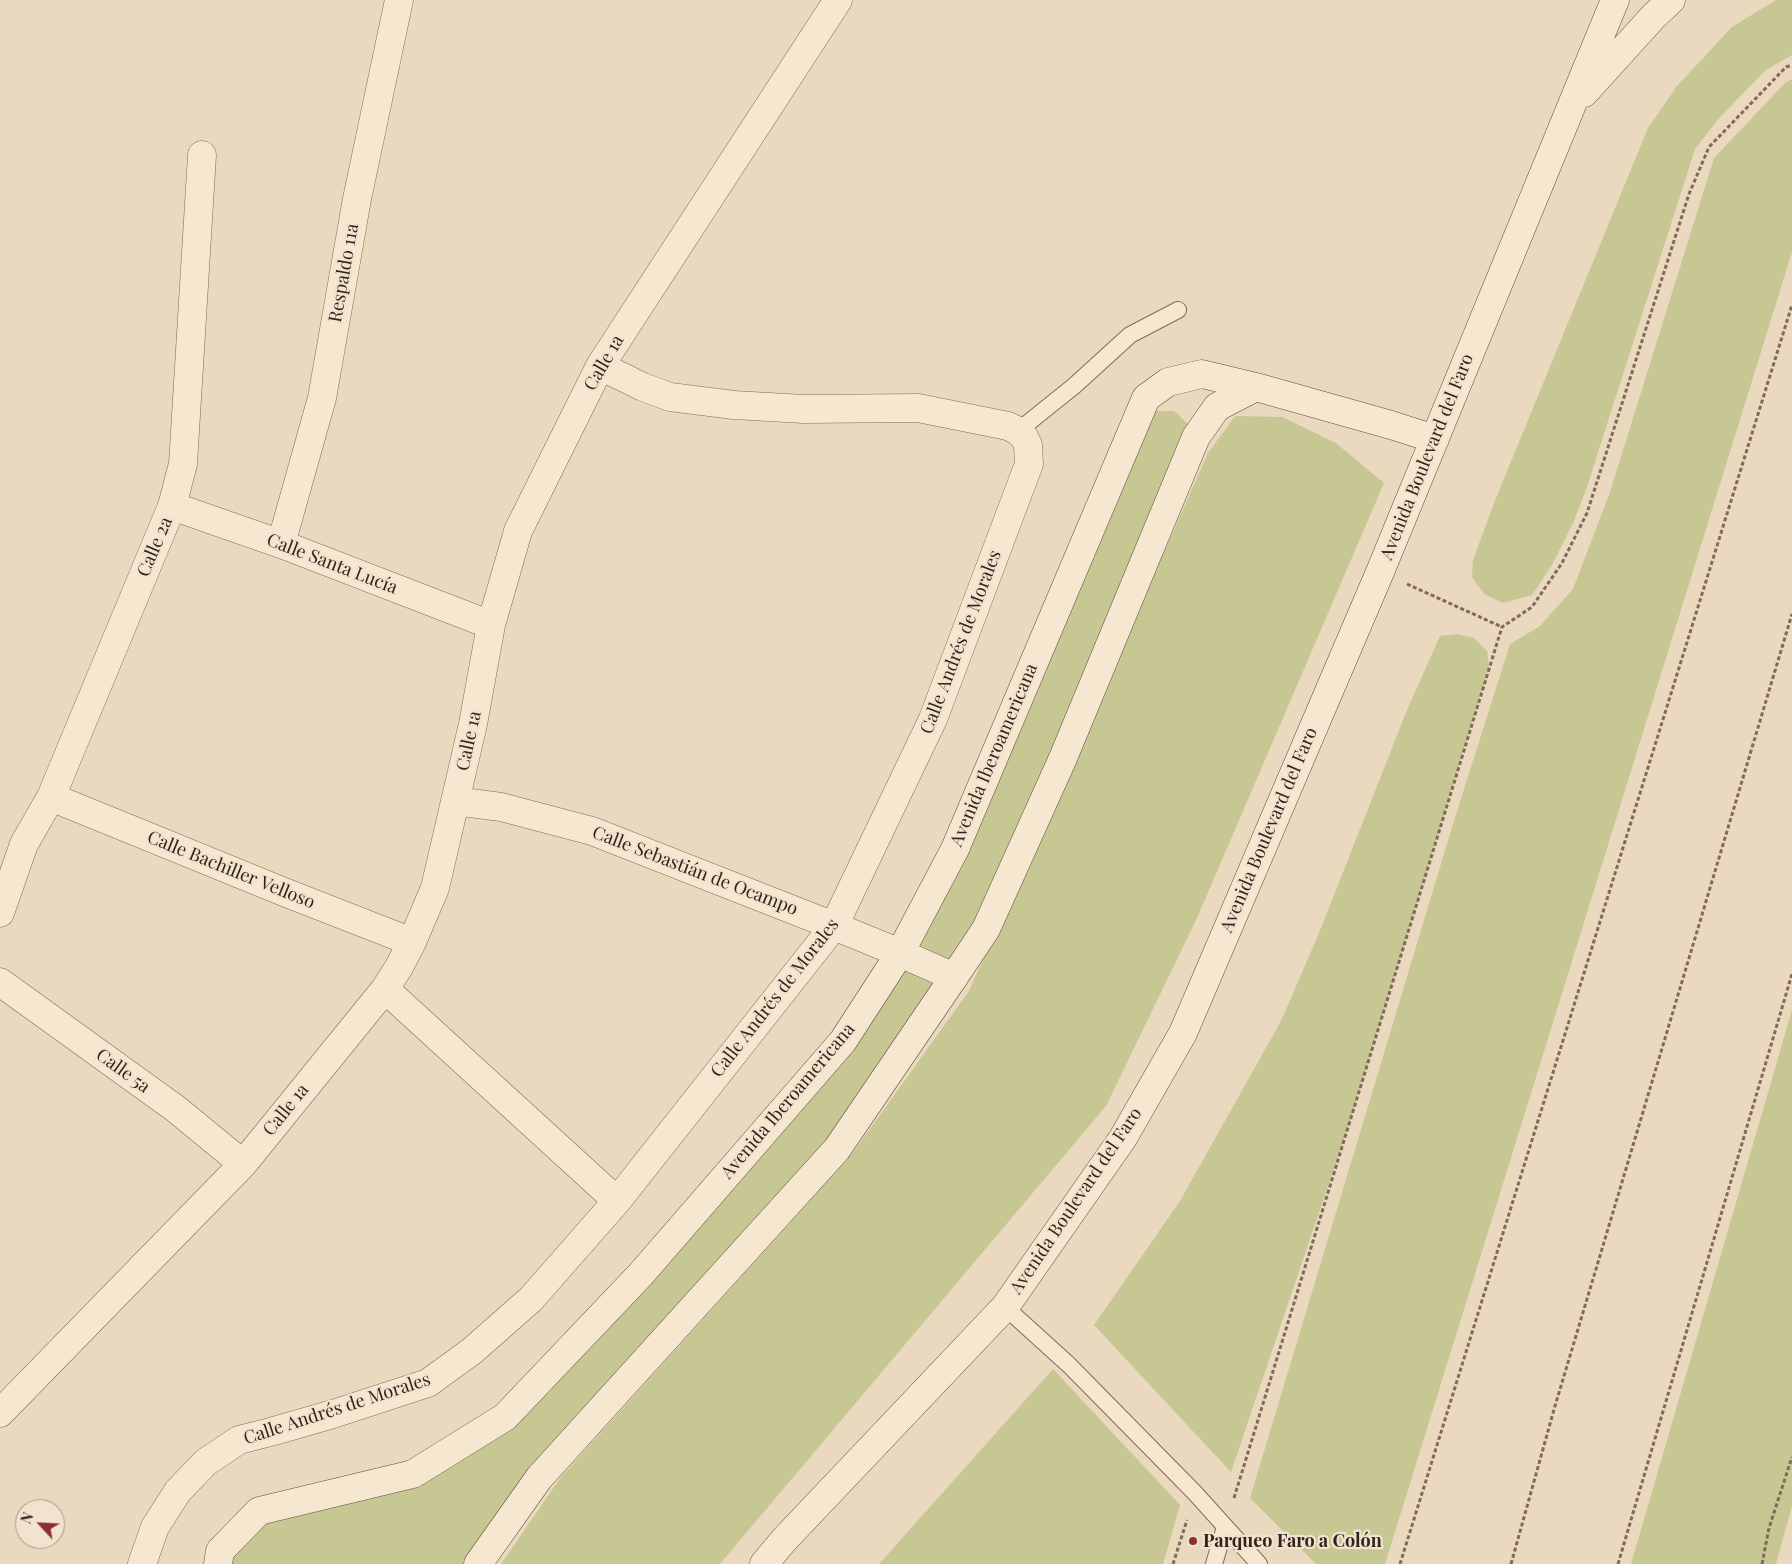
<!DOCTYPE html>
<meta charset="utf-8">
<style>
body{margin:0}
#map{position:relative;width:1792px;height:1564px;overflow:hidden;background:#ead8bf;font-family:"Playfair Display",serif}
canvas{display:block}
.north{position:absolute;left:15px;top:1499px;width:50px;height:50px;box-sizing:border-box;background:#f2e3ce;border:1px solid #a59787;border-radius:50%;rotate:295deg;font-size:14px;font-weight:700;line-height:20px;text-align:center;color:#32241c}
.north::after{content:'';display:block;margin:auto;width:18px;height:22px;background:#8c2d39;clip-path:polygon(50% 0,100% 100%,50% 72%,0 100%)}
</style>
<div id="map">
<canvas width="1792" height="1564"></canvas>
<div class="north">N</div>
</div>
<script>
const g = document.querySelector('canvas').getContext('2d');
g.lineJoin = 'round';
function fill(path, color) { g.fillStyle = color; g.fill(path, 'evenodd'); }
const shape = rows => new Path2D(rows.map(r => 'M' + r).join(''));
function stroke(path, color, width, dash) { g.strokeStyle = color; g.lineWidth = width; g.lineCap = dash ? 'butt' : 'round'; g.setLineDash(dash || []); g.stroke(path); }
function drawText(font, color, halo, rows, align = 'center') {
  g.font = font + ' "Playfair Display",serif'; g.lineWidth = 4.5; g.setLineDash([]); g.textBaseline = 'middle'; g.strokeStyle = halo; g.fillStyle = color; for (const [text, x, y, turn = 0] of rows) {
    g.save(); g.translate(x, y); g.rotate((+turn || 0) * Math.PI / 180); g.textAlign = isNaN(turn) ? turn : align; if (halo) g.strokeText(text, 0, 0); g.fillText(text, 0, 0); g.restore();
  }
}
const green = shape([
 [1776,0,1792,0,1792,55,1766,70,1720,117,1695,149,1586,490,1573,523,1552,565,1532,595,1503,603,1484,594,1472,577,1473,560,1496,498,1648,128,1677,86,1732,27],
 [1792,79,1792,252,1385,1564,1316,1564,1250,1498,1453,824,1510,644,1540,626,1573,589,1610,492,1714,158,1785,83],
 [1155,411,1174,411,1190,426,978,930,814,1161,468,1564,225,1564,267,1516,352,1495,519,1415,849,1044],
 [1235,416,1282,417,1336,443,1384,483,1197,918,1106,1106,720,1564,501,1564,561,1477,852,1154,969,991,1208,453],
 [1458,634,1474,638,1487,651,1489,667,1349,1124,1231,1472,1094,1325,1180,1201,1281,1021,1319,933,1407,710,1440,636],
 [1792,1010,1792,1506,1776,1564,1631,1564],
 [1053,1369,1180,1505,1163,1564,879,1564]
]);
const path = shape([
 [1407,584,1502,627],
 [1234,1498,1502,627,1532,607,1562,563,1587,513,1689,194,1709,147,1786,67,1792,65],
 [1173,1564,1187,1520],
 [1400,1564,1792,305],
 [1511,1564,1555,1406,1792,614],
 [1618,1564,1792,974],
 [1762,1564,1769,1528,1792,1457]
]);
const lane = shape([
 [1018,431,1074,386,1130,335,1178,310],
 [1005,1307,1069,1365,1195,1493,1259,1564],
 [1214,1564,1225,1527]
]);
const street = shape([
 [172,506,281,544,491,625],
 [281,544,322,398,357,199,399,0],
 [51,797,284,892,412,942],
 [455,801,501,807,592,831,834,926,900,953,954,977],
 [0,913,24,844,51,797,172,506,183,464,202,155],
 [0,982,176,1109,243,1164],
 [385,989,617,1201],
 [0,1413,243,1164,385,989,399,967,412,942,435,888,473,724,491,625,518,531,600,366,838,0],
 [142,1564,155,1527,178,1491,206,1462,239,1440,274,1431,333,1414,428,1383,472,1351,531,1299,617,1201,834,926,933,719,1029,464,1028,445,1024,437,1018,431,1008,426,918,408,804,409,734,405,670,397,643,387,600,366]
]);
const secondary = shape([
 [1584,93,1653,17,1671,0],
 [218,1564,220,1551,259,1511,413,1474,505,1417,641,1274,843,1041,900,953,955,849,1146,398,1168,382,1202,374,1256,387,1391,425,1435,439],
 [478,1564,539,1478,837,1149,954,977,986,929,1063,758,1196,437,1217,407,1256,387],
 [764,1564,784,1540,1005,1307,1123,1138,1183,1033,1380,572,1615,0]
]);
const markers = [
 [1193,1541,5,"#8c2d39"]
];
const streetNames = [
 ["Respaldo 11a",344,273,-80],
 ["Calle 1a",604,363,-60],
 ["Avenida Boulevard del Faro",1427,457,-68],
 ["Calle 2a",155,547,-67],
 ["Calle Santa Lucía",332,564,21],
 ["Calle Andrés de Morales",961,642,-69],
 ["Calle 1a",469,741,-78],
 ["Avenida Iberoamericana",994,755,-67],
 ["Avenida Boulevard del Faro",1269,830,-67],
 ["Calle Bachiller Velloso",231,870,22],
 ["Calle Sebastián de Ocampo",695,871,21],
 ["Calle Andrés de Morales",775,998,-52],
 ["Calle 5a",123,1071,36],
 ["Avenida Iberoamericana",788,1101,-50],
 ["Calle 1a",286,1110,-51],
 ["Avenida Boulevard del Faro",1076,1201,-56],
 ["Calle Andrés de Morales",337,1409,-18]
];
const poiNames = [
 ["Parqueo Faro a Colón",1203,1541]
];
fill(green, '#c7c794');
stroke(lane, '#826a59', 18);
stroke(street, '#826a59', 29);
stroke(secondary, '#634b3c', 29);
stroke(path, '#826a59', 3, [4, 2.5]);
stroke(lane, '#f6e7d1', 16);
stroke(street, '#f6e7d1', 28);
stroke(secondary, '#f6e7d1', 28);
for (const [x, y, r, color] of markers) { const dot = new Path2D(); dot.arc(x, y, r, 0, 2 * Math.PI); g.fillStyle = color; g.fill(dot); stroke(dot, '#f2e3ce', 2); }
drawText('18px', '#32241c', '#f2e3ce', streetNames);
drawText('bold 18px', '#32241c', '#f2e3ce', poiNames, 'left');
</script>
